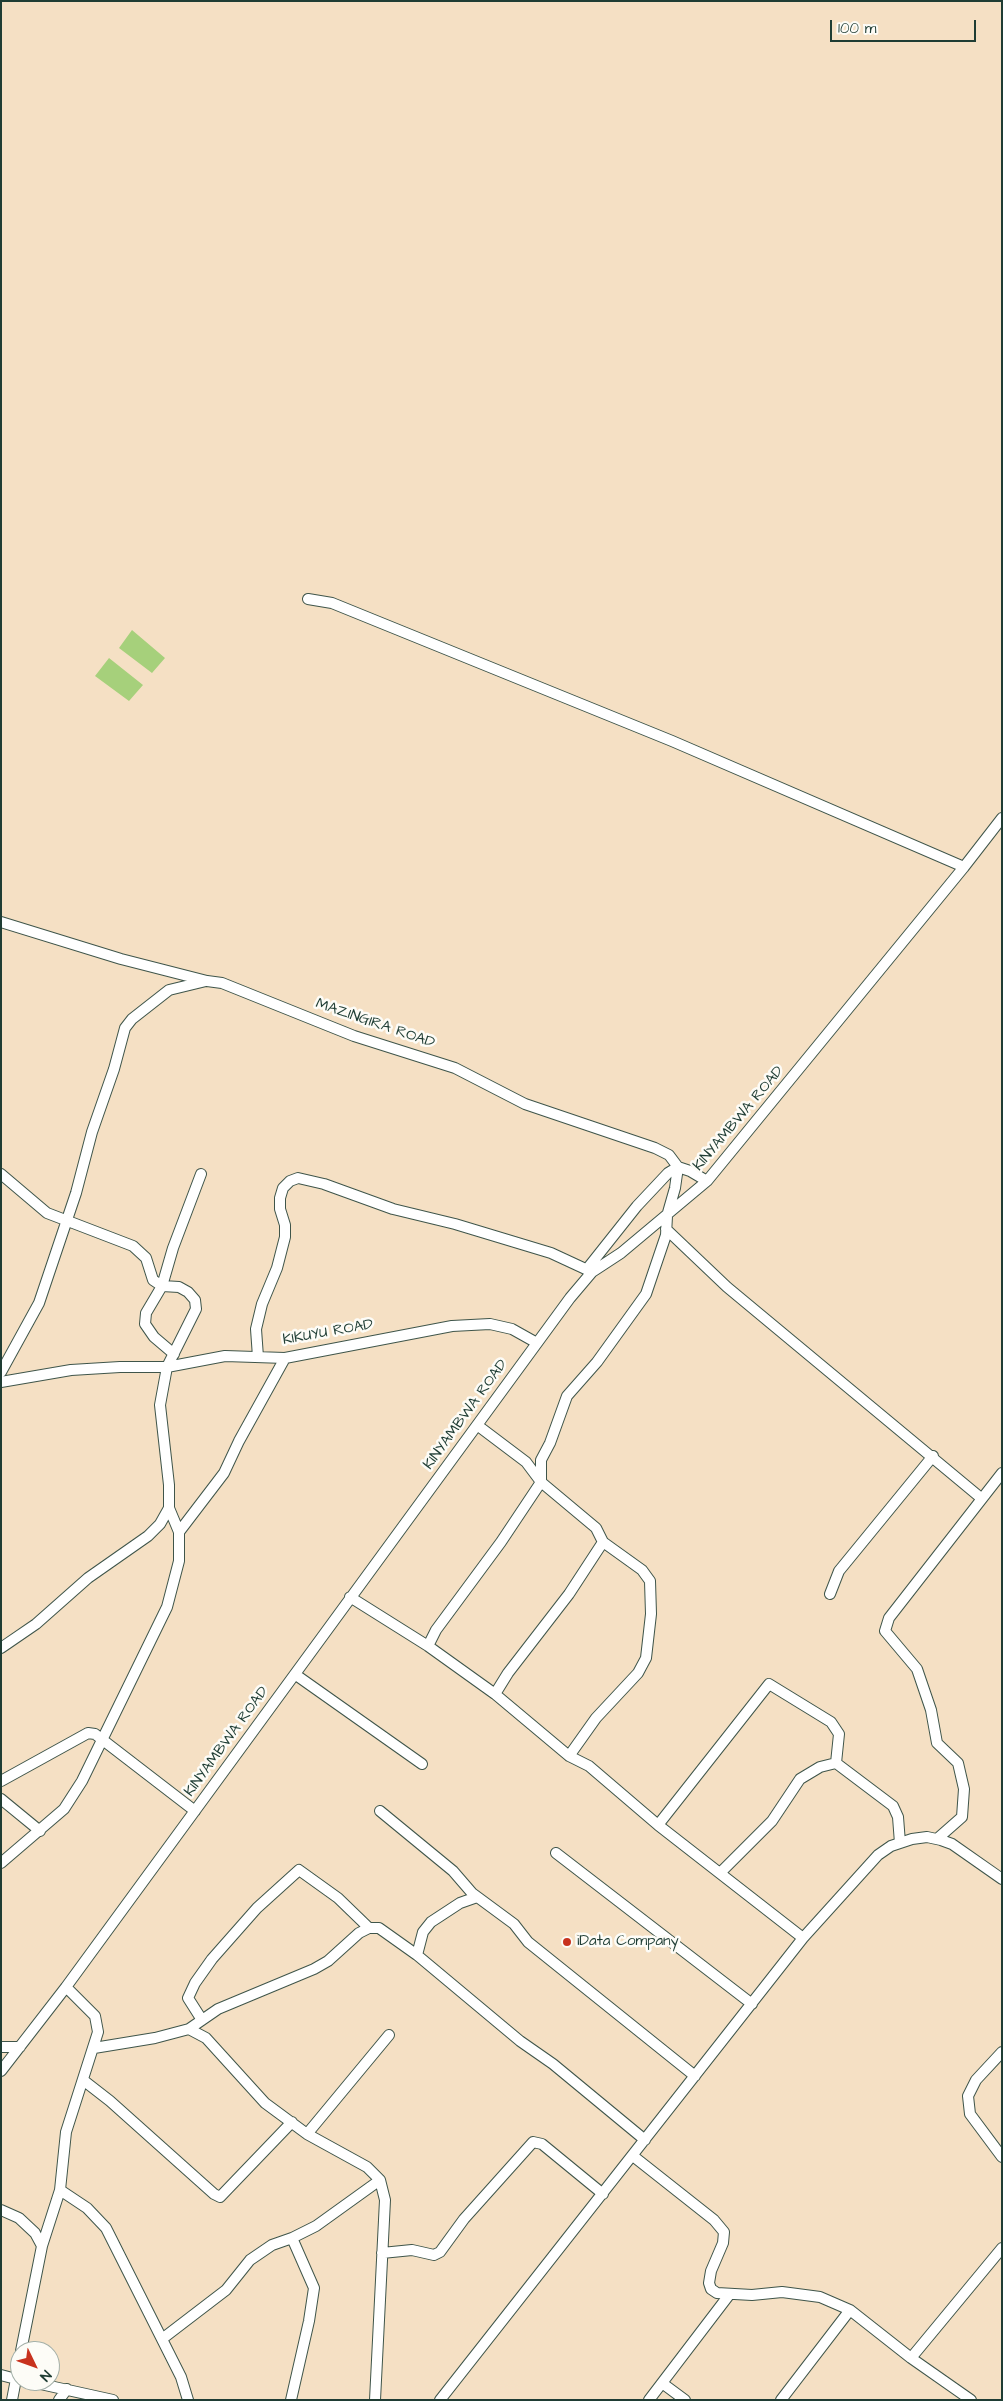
<!DOCTYPE html>
<style>
body{margin:0}
#map{position:relative;width:1003px;height:2401px;overflow:hidden;background:#f5e0c4;font-family:"Architects Daughter",sans-serif}
canvas{display:block}
.frame{position:absolute;inset:0;border:2px solid #1f3d34;pointer-events:none}
.north{position:absolute;left:10px;top:2341px;width:50px;height:50px;box-sizing:border-box;background:#fdfcf7;border:1px solid #a4b0a9;border-radius:50%;rotate:132deg;font-size:14px;font-weight:700;line-height:20px;text-align:center;color:#1f3d34}
.north::after{content:'';display:block;margin:auto;width:18px;height:22px;background:#c8321e;clip-path:polygon(50% 0,100% 100%,50% 72%,0 100%)}
.scale{position:absolute;left:830px;top:20px;width:146px;height:22px;box-sizing:border-box;border:2px solid #1f3d34;border-top:0;padding-left:6px;font-size:15px;line-height:18px;white-space:nowrap;color:#1f3d34;-webkit-text-stroke:4px #fdfcf7;paint-order:stroke}
</style>
<div id="map">
<canvas width="1003" height="2401"></canvas>
<div class="frame"></div>
<div class="north">N</div>
<div class="scale">100 m</div>
</div>
<script>
const g = document.querySelector('canvas').getContext('2d');
g.lineJoin = 'round';
function fill(path, color) { g.fillStyle = color; g.fill(path, 'evenodd'); }
const shape = rows => new Path2D(rows.map(r => 'M' + r).join(''));
function stroke(path, color, width, dash) { g.strokeStyle = color; g.lineWidth = width; g.lineCap = dash ? 'butt' : 'round'; g.setLineDash(dash || []); g.stroke(path); }
function drawText(font, color, halo, rows, align = 'center') {
  g.font = font + ' "Architects Daughter",sans-serif'; g.lineWidth = 5; g.setLineDash([]); g.textBaseline = 'middle'; g.strokeStyle = halo; g.fillStyle = color; for (const [text, x, y, turn = 0] of rows) {
    g.save(); g.translate(x, y); g.rotate((+turn || 0) * Math.PI / 180); g.textAlign = isNaN(turn) ? turn : align; if (halo) g.strokeText(text, 0, 0); g.fillText(text, 0, 0); g.restore();
  }
}
const green = shape([
 [132,630,165,658,152,673,119,648],
 [109,658,143,685,129,701,95,676]
]);
const minor = shape([
 [308,599,332,603,672,741,964,867],
 [1,922,121,959,207,981,222,983,354,1036,455,1068,525,1104,655,1148,669,1155,678,1167,675,1188,667,1216,666,1235,646,1294,597,1362,567,1396,550,1443,541,1460,541,1482,501,1542,436,1630,428,1646],
 [1,1174,47,1213,133,1246,146,1258,153,1280,162,1286,179,1287,188,1292,195,1300,196,1309,167,1367,160,1405,169,1485,169,1508,160,1524,148,1536,88,1578,36,1624,1,1648],
 [666,1229,727,1287,981,1498],
 [587,1269,637,1206,668,1173,678,1167,690,1171,707,1181],
 [174,1354,154,1337,145,1324,146,1313,162,1286,173,1248,201,1174],
 [258,1357,256,1329,262,1304,277,1268,285,1237,285,1225,280,1209,280,1198,283,1188,290,1181,298,1178,324,1184,393,1209,455,1224,551,1253,592,1272],
 [1,1372,39,1303,76,1193,92,1132,114,1069,125,1028,132,1019,169,990,206,981],
 [1,1382,71,1370,120,1367,167,1367,225,1356,285,1358,452,1326,490,1324,512,1329,537,1343],
 [477,1425,526,1462,541,1482,596,1528,603,1542,569,1594,508,1673,495,1694],
 [179,1532,224,1473,239,1441,285,1358],
 [830,1594,839,1571,933,1456],
 [350,1597,428,1646,495,1694,569,1756,589,1766,658,1825,803,1938],
 [296,1675,422,1764],
 [569,1756,596,1718,638,1673,646,1658,651,1614,650,1581,642,1570,603,1542],
 [1,1781,88,1733,95,1734,195,1811],
 [1,1799,40,1831],
 [380,1811,453,1871,472,1893,514,1924,528,1942,695,2076],
 [658,1825,769,1684,831,1722,839,1734,836,1763],
 [937,1839,962,1817,964,1789,958,1763,937,1743,931,1710,917,1669,885,1631,889,1618,1002,1473],
 [556,1853,752,2004],
 [1,1863,64,1809,82,1781,167,1607,179,1561,179,1532,169,1508],
 [720,1873,772,1821,800,1779,820,1767,836,1763,893,1806,898,1817,900,1843],
 [417,1955,423,1932,431,1922,460,1903,477,1897],
 [202,2020,188,1998,195,1983,212,1959,257,1908,299,1870,338,1898,369,1928],
 [189,2029,218,2009,314,1969,328,1961,359,1933,369,1928,379,1928,417,1955,520,2041,553,2064,645,2140],
 [1,2047,20,2047],
 [94,2048,155,2038,189,2029,206,2038,265,2103,307,2134,367,2167,380,2180,385,2200,375,2400],
 [1002,2052,976,2080,968,2096,970,2114,1002,2157],
 [1,2071,66,1987,570,1298,592,1272,621,1253,707,1181,964,867,1002,818],
 [83,2080,110,2101,214,2194,220,2197,292,2122],
 [307,2134,389,2035],
 [633,2156,714,2220,724,2232,723,2243,711,2271,709,2283,711,2289,717,2293,752,2295,782,2292,820,2297,850,2310,911,2358,971,2400],
 [60,2190,87,2208,106,2228,181,2377,188,2400],
 [1,2210,19,2218,35,2233,42,2246],
 [382,2253,412,2250,434,2255,440,2252,464,2219,533,2142,542,2144,603,2194],
 [162,2339,226,2290,250,2260,272,2245,292,2238,316,2226,380,2180],
 [21,2351,42,2246,60,2190,66,2132,98,2032,95,2016,66,1987],
 [911,2358,1002,2248],
 [1,2375,20,2380],
 [27,2381,113,2400],
 [662,2383,685,2400],
 [12,2400,20,2358],
 [59,2400,67,2389],
 [291,2400,309,2321,314,2288,292,2238],
 [440,2400,803,1938,878,1855,891,1846,912,1839,927,1837,941,1840,952,1844,1002,1879],
 [649,2400,729,2295],
 [781,2400,850,2310]
]);
const markers = [
 [567,1942,5,"#c8321e"]
];
const streetNames = [
 ["MAZINGIRA ROAD",375,1024,19],
 ["KINYAMBWA ROAD",739,1119,-50],
 ["KIKUYU ROAD",328,1333,-10],
 ["KINYAMBWA ROAD",466,1415,-54],
 ["KINYAMBWA ROAD",227,1742,-54]
];
const poiNames = [
 ["iData Company",577,1942]
];
fill(green, '#a6d07b');
stroke(minor, '#3f554a', 12);
stroke(minor, '#fff', 10);
for (const [x, y, r, color] of markers) { const dot = new Path2D(); dot.arc(x, y, r, 0, 2 * Math.PI); g.fillStyle = color; g.fill(dot); stroke(dot, '#fdfcf7', 2); }
drawText('15px', '#1f3d34', '#fdfcf7', streetNames);
drawText('15px', '#1f3d34', '#fdfcf7', poiNames, 'left');
</script>
